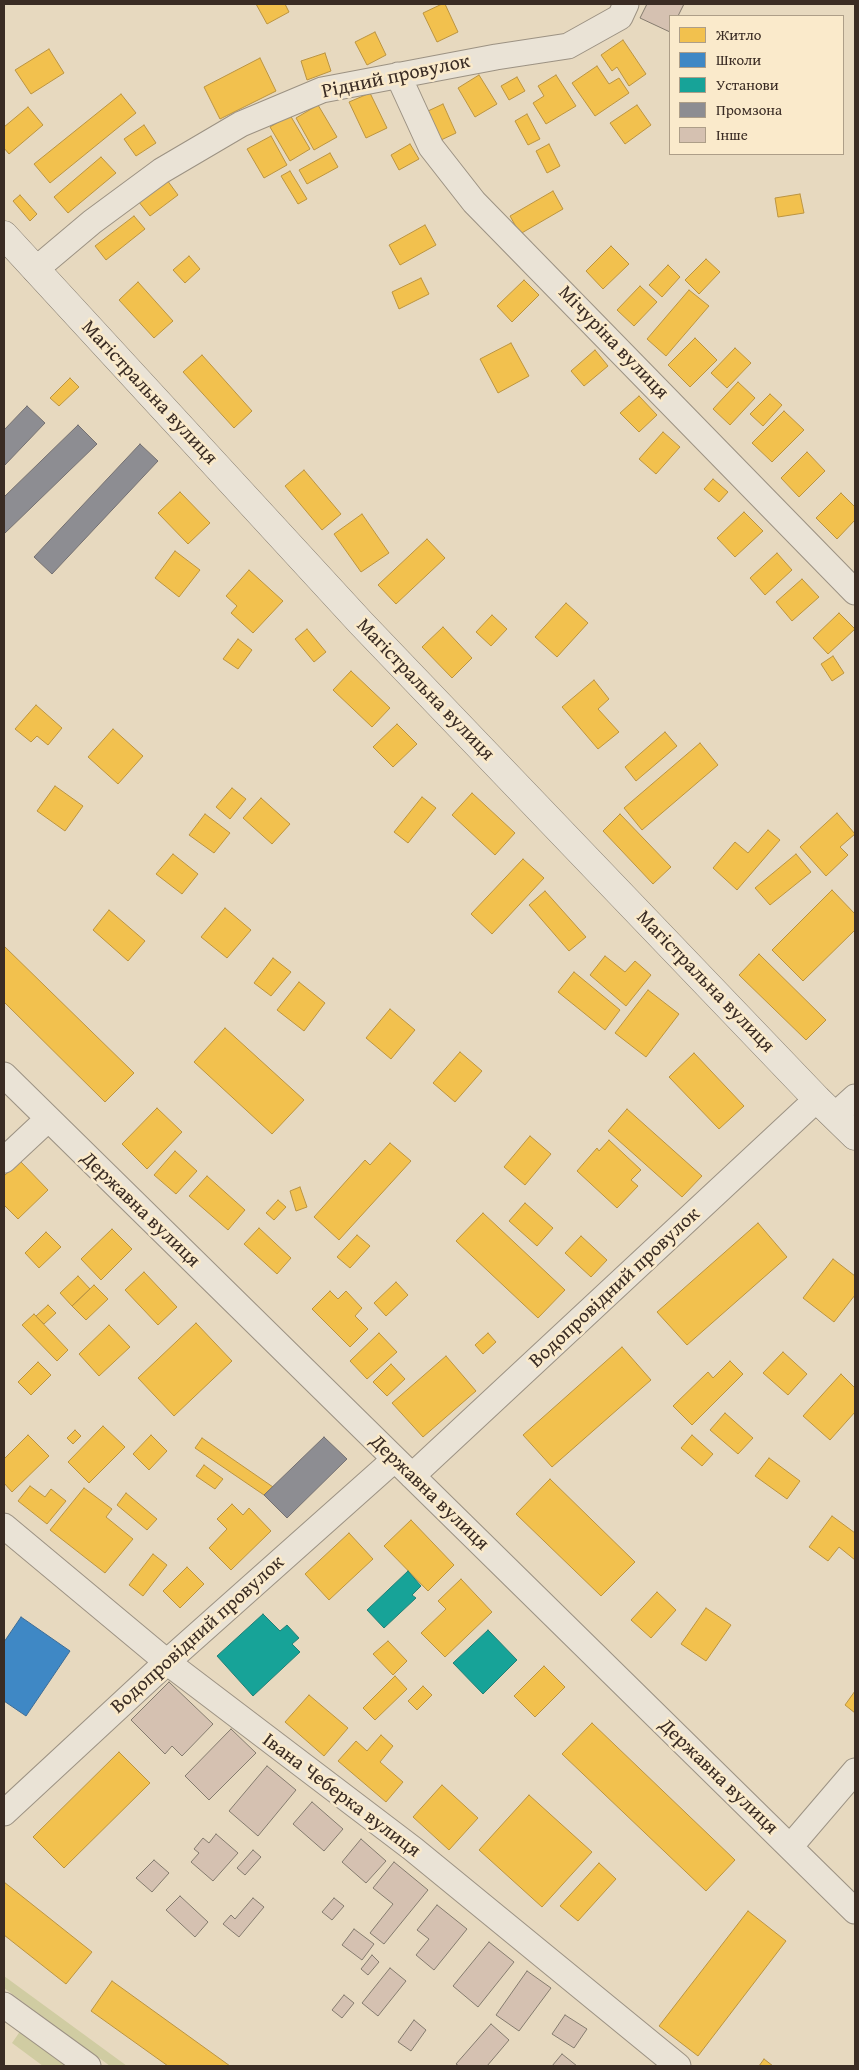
<!DOCTYPE html>
<meta charset="utf-8">
<style>
body{margin:0}
#map{position:relative;width:859px;height:2070px;overflow:hidden;background:#e7d9bf;font-family:"Gentium Book Plus",serif}
canvas{display:block}
.frame{position:absolute;inset:0;border:5px solid #3a2c24;pointer-events:none}
.legend{position:absolute;left:669px;top:15px;width:175px;height:140px;box-sizing:border-box;background:#faeacb;border:1px solid #ad9e88;margin:0;padding:6px 9px;list-style:none;font-size:15px;color:#3a2c24}
.legend li{display:flex;align-items:center;gap:10px;height:25px}
.legend b{width:25px;border:1px solid #ad9e88}
</style>
<div id="map">
<canvas width="859" height="2070"></canvas>
<div class="frame"></div>
<ul class="legend">
<li><b style="height:14px;background:#f2c14e"></b>Житло</li>
<li><b style="height:14px;background:#3f88c5"></b>Школи</li>
<li><b style="height:14px;background:#17a398"></b>Установи</li>
<li><b style="height:14px;background:#8d8d92"></b>Промзона</li>
<li><b style="height:14px;background:#d5c1b1"></b>Інше</li>
</ul>
</div>
<script>
const g = document.querySelector('canvas').getContext('2d');
g.lineJoin = 'round';
function fill(path, color) { g.fillStyle = color; g.fill(path, 'evenodd'); }
const shape = rows => new Path2D(rows.map(r => 'M' + r).join(''));
function stroke(path, color, width, dash) { g.strokeStyle = color; g.lineWidth = width; g.lineCap = dash ? 'butt' : 'round'; g.setLineDash(dash || []); g.stroke(path); }
function drawText(font, color, halo, rows, align = 'center') {
  g.font = font + ' "Gentium Book Plus",serif'; g.lineWidth = 5; g.setLineDash([]); g.textBaseline = 'middle'; g.strokeStyle = halo; g.fillStyle = color; for (const [text, x, y, turn = 0] of rows) {
    g.save(); g.translate(x, y); g.rotate((+turn || 0) * Math.PI / 180); g.textAlign = isNaN(turn) ? turn : align; if (halo) g.strokeText(text, 0, 0); g.fillText(text, 0, 0); g.restore();
  }
}
const green = shape([
 [4,1976,71,2025,127,2066,110,2066,4,1988],
 [21,2030,71,2066,43,2066,12,2043]
]);
const homes = shape([
 [256,4,285,4,289,12,267,24,256,4],
 [442,4,445,4,458,32,437,42,423,13,442,4],
 [375,32,386,55,367,65,355,42,375,32],
 [623,40,646,74,629,86,617,67,612,71,601,55,623,40],
 [49,49,64,73,31,94,15,70,49,49],
 [325,53,331,71,307,80,301,61,325,53],
 [260,58,276,91,220,119,204,87,260,58],
 [597,66,609,84,619,78,629,93,595,116,572,83,597,66],
 [479,75,497,104,475,117,458,88,479,75],
 [556,75,576,106,546,124,533,103,544,96,538,86,556,75],
 [517,77,525,91,509,100,501,86,517,77],
 [370,93,387,128,366,138,349,102,370,93],
 [121,94,136,113,50,183,34,164,121,94],
 [443,104,456,133,441,140,428,111,443,104],
 [318,105,337,137,314,150,296,118,318,105],
 [637,105,651,125,625,144,610,123,637,105],
 [28,107,43,125,9,154,4,148,4,127,28,107],
 [527,114,540,139,528,145,515,121,527,114],
 [290,115,310,149,290,161,270,127,290,115],
 [144,125,156,143,136,156,124,139,144,125],
 [271,136,287,165,264,178,247,149,271,136],
 [410,144,419,159,399,170,391,155,410,144],
 [549,144,560,166,547,173,536,151,549,144],
 [330,153,338,167,307,184,299,170,330,153],
 [101,157,116,173,68,213,54,197,101,157],
 [290,171,307,199,298,204,281,176,290,171],
 [167,180,178,195,150,216,138,201,167,180],
 [553,191,563,209,520,234,510,216,553,191],
 [800,194,804,213,778,217,775,198,800,194],
 [20,195,37,214,30,221,13,201,20,195],
 [134,216,145,229,106,260,95,246,134,216],
 [425,225,436,245,400,265,389,245,425,225],
 [611,246,629,264,603,289,586,271,611,246],
 [189,256,200,269,185,283,173,270,189,256],
 [706,259,720,272,699,294,685,280,706,259],
 [668,265,680,277,662,297,649,285,668,265],
 [421,278,429,294,399,309,392,292,421,278],
 [524,280,539,295,512,322,497,306,524,280],
 [138,282,173,321,154,338,119,300,138,282],
 [640,286,657,302,634,326,617,310,640,286],
 [689,290,709,306,666,356,647,339,689,290],
 [695,338,717,360,690,387,668,365,695,338],
 [511,343,529,376,498,393,480,359,511,343],
 [735,348,751,363,727,388,711,373,735,348],
 [595,350,608,366,584,386,571,371,595,350],
 [202,355,252,411,234,428,183,372,202,355],
 [70,378,79,387,59,406,50,398,70,378],
 [738,382,755,398,730,425,713,409,738,382],
 [770,394,782,405,763,426,750,414,770,394],
 [639,396,657,415,639,432,620,413,639,396],
 [784,411,804,430,772,462,752,443,784,411],
 [663,432,680,447,656,474,639,459,663,432],
 [807,452,825,471,799,497,781,478,807,452],
 [304,470,341,514,322,530,285,486,304,470],
 [713,479,728,492,719,502,704,489,713,479],
 [180,492,210,523,188,544,158,513,180,492],
 [841,493,855,507,855,520,837,539,816,518,841,493],
 [744,512,763,531,735,557,717,538,744,512],
 [362,514,389,553,361,572,334,534,362,514],
 [427,539,445,558,396,604,378,585,427,539],
 [175,551,200,570,179,597,155,578,175,551],
 [777,553,792,570,765,595,750,578,777,553],
 [249,570,283,601,253,633,231,613,237,606,226,596,249,570],
 [802,579,819,597,792,621,776,602,802,579],
 [566,603,588,623,557,657,535,637,566,603],
 [839,613,855,629,828,654,813,638,839,613],
 [492,615,507,629,491,646,476,632,492,615],
 [443,627,472,658,452,678,422,647,443,627],
 [307,629,326,652,314,662,295,639,307,629],
 [238,639,252,650,238,669,223,659,238,639],
 [833,656,844,673,832,681,821,664,833,656],
 [351,671,390,708,372,727,333,690,351,671],
 [594,680,609,699,598,709,619,732,598,749,562,707,594,680],
 [36,705,62,728,48,745,37,736,31,742,15,729,36,705],
 [397,724,417,744,393,767,373,747,397,724],
 [113,729,143,756,118,784,88,757,113,729],
 [665,732,677,746,636,781,625,767,665,732],
 [700,743,718,765,642,830,624,808,700,743],
 [55,786,83,806,65,831,37,811,55,786],
 [232,788,246,799,230,819,216,807,232,788],
 [472,793,515,833,495,855,452,815,472,793],
 [422,797,436,808,408,843,394,832,422,797],
 [261,798,290,824,272,844,243,818,261,798],
 [837,813,855,834,840,847,848,855,826,876,800,847,837,813],
 [205,814,230,833,214,853,189,835,205,814],
 [620,814,671,867,653,884,603,831,620,814],
 [768,830,780,840,737,890,713,868,735,842,748,853,768,830],
 [173,854,198,874,182,894,156,874,173,854],
 [796,854,811,872,770,905,755,888,796,854],
 [523,859,544,878,492,934,471,914,523,859],
 [832,890,855,914,855,930,803,981,772,950,832,890],
 [545,891,586,937,569,951,529,905,545,891],
 [225,908,251,930,227,958,201,937,225,908],
 [109,910,145,941,128,961,93,930,109,910],
 [4,946,134,1073,105,1102,4,1002,4,946],
 [759,954,826,1020,806,1040,739,975,759,954],
 [605,956,625,972,635,961,651,975,626,1006,590,975,605,956],
 [273,958,291,972,271,996,254,983,273,958],
 [574,972,620,1010,605,1030,558,992,574,972],
 [299,982,325,1003,304,1031,277,1010,299,982],
 [648,990,679,1014,646,1057,615,1033,648,990],
 [390,1009,415,1030,391,1059,366,1038,390,1009],
 [225,1028,304,1100,272,1134,194,1062,225,1028],
 [460,1052,482,1071,455,1102,433,1083,460,1052],
 [694,1053,744,1106,719,1129,669,1077,694,1053],
 [157,1108,182,1132,147,1169,122,1144,157,1108],
 [627,1109,702,1176,682,1197,608,1131,627,1109],
 [530,1136,551,1154,525,1185,504,1167,530,1136],
 [609,1140,641,1170,631,1180,638,1186,617,1208,577,1171,597,1148,599,1151,609,1140],
 [390,1143,411,1161,339,1240,314,1217,365,1160,370,1165,390,1143],
 [175,1151,197,1171,176,1194,154,1175,175,1151],
 [20,1161,48,1190,18,1219,4,1205,4,1176,20,1161],
 [207,1176,245,1210,228,1230,189,1196,207,1176],
 [300,1187,307,1207,296,1211,290,1191,300,1187],
 [278,1200,286,1207,274,1220,266,1213,278,1200],
 [525,1203,553,1228,537,1246,509,1221,525,1203],
 [483,1213,565,1290,538,1318,456,1241,483,1213],
 [758,1223,787,1257,687,1345,657,1312,758,1223],
 [259,1228,291,1258,277,1274,244,1244,259,1228],
 [112,1229,132,1249,101,1280,81,1259,112,1229],
 [46,1232,61,1247,39,1268,25,1253,46,1232],
 [357,1235,370,1246,350,1268,337,1257,357,1235],
 [581,1236,607,1260,591,1277,565,1253,581,1236],
 [833,1259,855,1276,855,1295,834,1322,803,1298,833,1259],
 [144,1272,177,1307,158,1325,125,1290,144,1272],
 [78,1276,90,1289,72,1306,60,1293,78,1276],
 [396,1282,408,1295,386,1316,374,1303,396,1282],
 [94,1285,108,1299,86,1320,72,1306,94,1285],
 [330,1291,338,1299,346,1291,362,1308,355,1316,368,1329,350,1347,312,1309,330,1291],
 [48,1305,56,1313,44,1324,36,1316,48,1305],
 [34,1314,68,1350,57,1361,22,1325,34,1314],
 [196,1323,232,1361,174,1416,138,1378,196,1323],
 [109,1325,130,1347,99,1376,79,1354,109,1325],
 [379,1333,397,1352,367,1379,350,1361,379,1333],
 [488,1333,496,1342,483,1354,475,1345,488,1333],
 [622,1347,651,1380,552,1467,523,1435,622,1347],
 [783,1352,807,1374,788,1395,763,1373,783,1352],
 [446,1356,476,1391,423,1437,392,1403,446,1356],
 [730,1361,743,1374,692,1425,673,1406,708,1372,713,1378,730,1361],
 [38,1362,51,1375,31,1395,18,1382,38,1362],
 [391,1364,405,1379,387,1396,373,1382,391,1364],
 [841,1374,855,1388,855,1412,830,1440,803,1416,841,1374],
 [725,1413,753,1438,738,1454,710,1430,725,1413],
 [103,1426,125,1447,89,1483,68,1462,103,1426],
 [75,1430,81,1436,73,1444,67,1438,75,1430],
 [28,1435,49,1456,12,1492,4,1483,4,1459,28,1435],
 [151,1435,167,1451,149,1470,133,1454,151,1435],
 [692,1435,713,1454,702,1466,681,1448,692,1435],
 [202,1438,273,1487,264,1495,195,1448,202,1438],
 [769,1458,800,1481,787,1499,755,1476,769,1458],
 [204,1465,223,1479,215,1489,196,1476,204,1465],
 [550,1479,635,1562,601,1596,516,1514,550,1479],
 [30,1486,45,1497,51,1489,66,1501,47,1524,18,1501,30,1486],
 [84,1488,112,1509,106,1517,133,1539,105,1573,50,1530,84,1488],
 [126,1493,157,1519,147,1530,117,1505,126,1493],
 [232,1504,243,1515,249,1508,271,1531,231,1570,209,1548,227,1529,217,1519,232,1504],
 [832,1516,855,1533,855,1560,839,1547,828,1561,809,1547,832,1516],
 [411,1520,454,1565,428,1591,384,1546,411,1520],
 [349,1533,373,1559,329,1600,305,1574,349,1533],
 [153,1554,167,1565,143,1596,129,1585,153,1554],
 [187,1567,204,1584,180,1608,163,1591,187,1567],
 [461,1579,492,1612,445,1657,421,1633,446,1609,438,1601,461,1579],
 [657,1592,676,1610,651,1638,631,1620,657,1592],
 [706,1608,731,1625,706,1661,681,1644,706,1608],
 [388,1641,407,1661,393,1675,373,1654,388,1641],
 [544,1666,565,1687,535,1717,514,1696,544,1666],
 [395,1676,407,1689,375,1720,363,1708,395,1676],
 [423,1686,432,1695,417,1710,408,1701,423,1686],
 [855,1691,855,1713,845,1705,855,1691],
 [309,1695,348,1728,324,1756,285,1722,309,1695],
 [592,1723,735,1860,706,1891,562,1754,592,1723],
 [381,1735,393,1746,380,1762,403,1782,386,1802,338,1761,356,1741,367,1751,381,1735],
 [119,1752,150,1783,64,1868,33,1837,119,1752],
 [442,1785,478,1818,449,1850,413,1817,442,1785],
 [529,1795,592,1852,542,1907,479,1850,529,1795],
 [599,1863,616,1879,578,1921,560,1906,599,1863],
 [4,1882,92,1952,66,1984,4,1935,4,1882],
 [748,1911,786,1941,698,2056,659,2026,748,1911],
 [112,1981,230,2066,168,2066,91,2011,112,1981],
 [764,2059,773,2066,759,2066,764,2059]
]);
const schools = shape([
 [21,1617,70,1651,26,1716,4,1701,4,1642,21,1617]
]);
const public = shape([
 [408,1571,421,1586,412,1595,416,1598,384,1628,367,1610,408,1571],
 [263,1614,280,1631,287,1625,299,1638,292,1644,300,1652,253,1696,217,1656,263,1614],
 [488,1630,517,1660,483,1694,453,1663,488,1630]
]);
const industry = shape([
 [27,406,45,423,4,466,4,430,27,406],
 [78,425,97,444,4,534,4,497,78,425],
 [140,444,158,461,52,574,34,557,140,444],
 [324,1437,347,1459,287,1518,264,1495,324,1437]
]);
const building = shape([
 [647,4,684,4,678,16,670,16,670,32,640,18,647,4],
 [169,1682,213,1724,182,1756,172,1746,165,1754,131,1720,169,1682],
 [231,1729,256,1753,209,1800,185,1776,231,1729],
 [267,1766,296,1790,258,1836,229,1811,267,1766],
 [312,1802,343,1829,324,1851,293,1824,312,1802],
 [216,1834,238,1853,213,1881,191,1862,199,1853,194,1849,203,1838,209,1843,216,1834],
 [361,1839,386,1861,366,1883,342,1862,361,1839],
 [253,1850,261,1857,245,1875,237,1868,253,1850],
 [154,1860,169,1873,152,1892,136,1878,154,1860],
 [394,1862,428,1890,384,1944,370,1933,393,1904,373,1888,394,1862],
 [180,1896,208,1922,195,1937,166,1910,180,1896],
 [253,1898,264,1907,239,1937,223,1924,231,1915,235,1919,253,1898],
 [334,1898,344,1906,332,1920,322,1912,334,1898],
 [437,1905,467,1929,434,1970,416,1955,429,1939,417,1930,437,1905],
 [354,1929,374,1944,362,1960,342,1945,354,1929],
 [489,1942,514,1962,478,2007,453,1986,489,1942],
 [372,1955,379,1962,368,1975,361,1969,372,1955],
 [390,1968,406,1981,378,2016,362,2003,390,1968],
 [527,1971,551,1988,519,2031,496,2015,527,1971],
 [344,1995,354,2003,342,2018,332,2010,344,1995],
 [565,2015,587,2029,574,2048,552,2034,565,2015],
 [414,2020,426,2030,411,2051,398,2042,414,2020],
 [491,2024,509,2040,487,2066,459,2066,456,2064,491,2024],
 [562,2054,577,2066,552,2066,562,2054]
]);
const street = shape([
 [398,75,431,147,474,202,855,592],
 [35,270,92,222,161,171,241,124,322,90,496,57,568,46,620,17,626,4],
 [4,1075,855,1911],
 [834,1116,855,1097],
 [4,1160,48,1119],
 [412,1476,817,1099],
 [4,1526,167,1662,413,1849,678,2066],
 [4,1813,167,1662,395,1459],
 [790,1847,855,1771],
 [4,2005,88,2066]
]);
const secondary = shape([
 [4,235,361,623,817,1099,855,1136]
]);
const streetNames = [
 ["Рідний провулок",396,77,-12],
 ["Мічуріна вулиця",613,343,46],
 ["Магістральна вулиця",149,393,47],
 ["Магістральна вулиця",425,690,46],
 ["Магістральна вулиця",705,982,46],
 ["Державна вулиця",140,1210,44],
 ["Водопровідний провулок",615,1288,-43],
 ["Державна вулиця",429,1493,44],
 ["Водопровідний провулок",198,1635,-42],
 ["Державна вулиця",718,1777,44],
 ["Івана Чеберка вулиця",341,1796,37]
];
fill(green, '#d0cca2');
fill(homes, '#f2c14e');
stroke(homes, '#bb9441', 1);
fill(schools, '#3f88c5');
stroke(schools, '#3e6c95', 1);
fill(public, '#17a398');
stroke(public, '#227f75', 1);
fill(industry, '#8d8d92');
stroke(industry, '#747071', 1);
fill(building, '#d5c1b1');
stroke(building, '#847b6e', 1);
stroke(street, '#9c9283', 27);
stroke(secondary, '#847b6e', 29);
stroke(street, '#eae3d6', 25);
stroke(secondary, '#eae3d6', 28);
drawText('20px', '#3a2c24', '#faeacb', streetNames);
</script>
